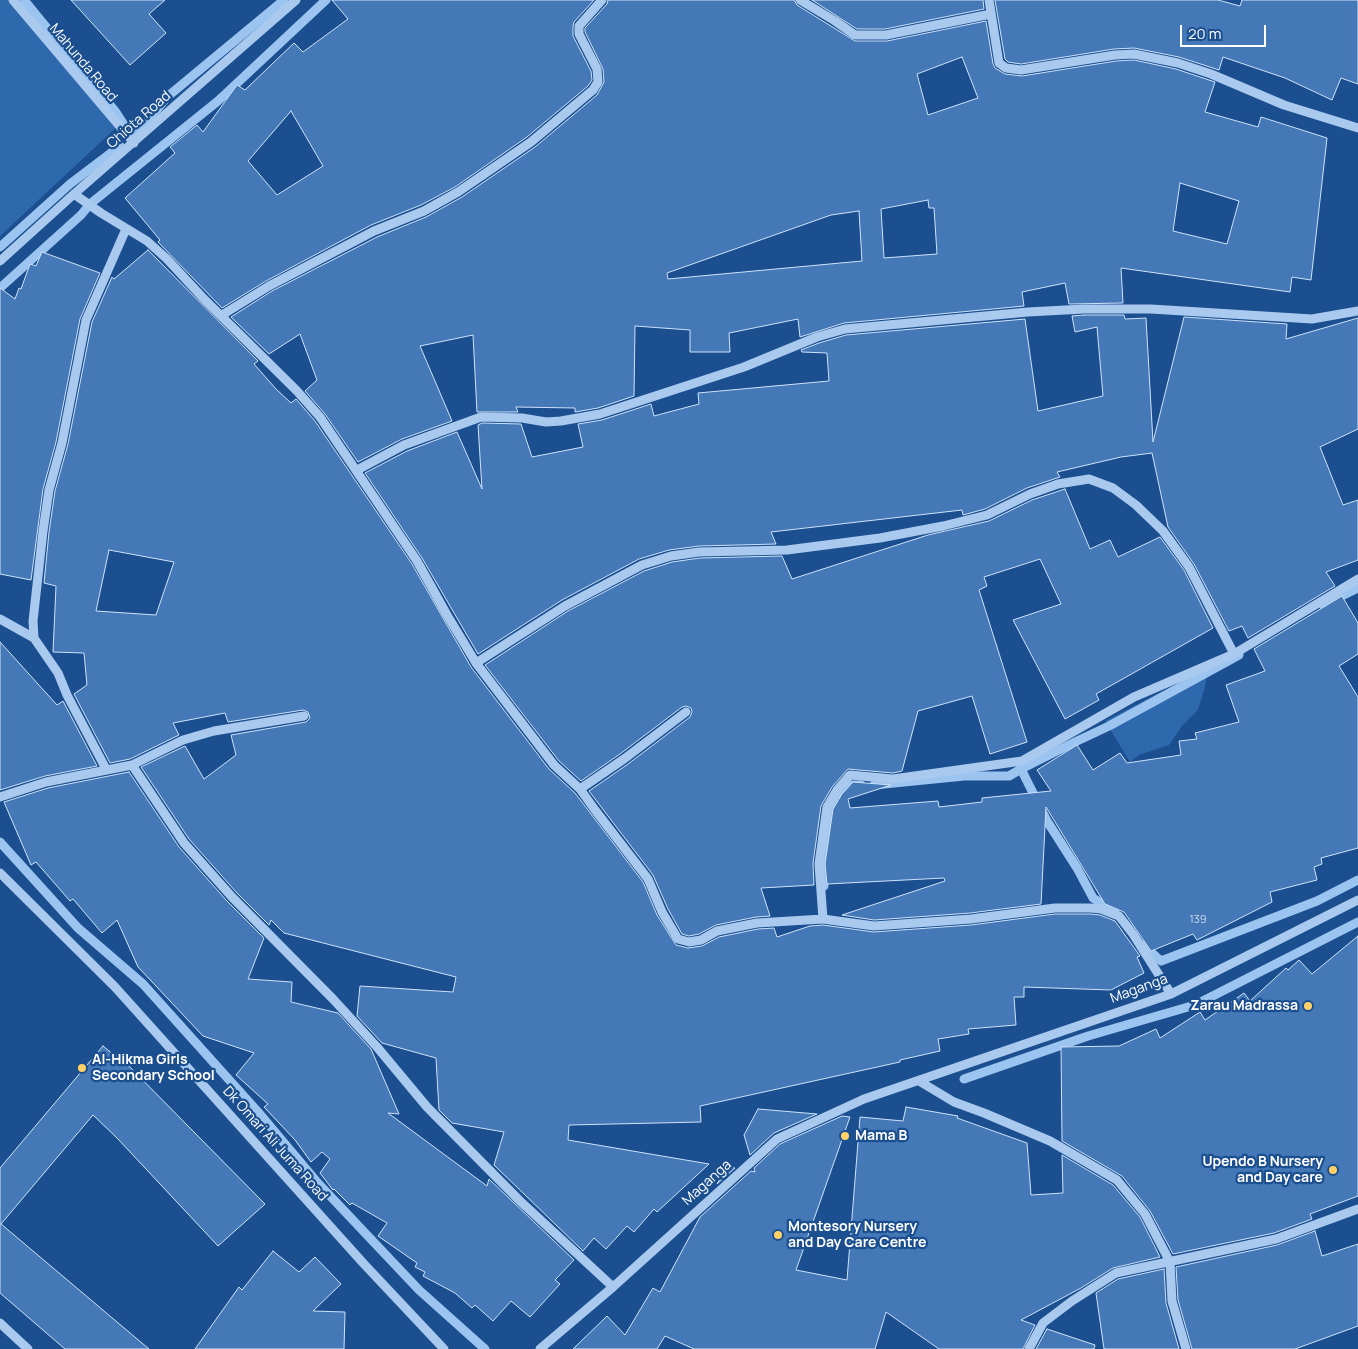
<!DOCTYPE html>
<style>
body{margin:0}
#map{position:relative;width:1358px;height:1349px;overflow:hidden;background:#1b4f8f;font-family:Manrope,sans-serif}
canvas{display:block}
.scale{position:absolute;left:1180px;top:25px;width:86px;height:22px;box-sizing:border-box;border:2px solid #fff;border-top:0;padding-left:6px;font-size:15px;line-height:18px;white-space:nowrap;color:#fff;-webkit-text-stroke:4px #1b4f8f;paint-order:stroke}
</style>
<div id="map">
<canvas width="1358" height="1349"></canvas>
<div class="scale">20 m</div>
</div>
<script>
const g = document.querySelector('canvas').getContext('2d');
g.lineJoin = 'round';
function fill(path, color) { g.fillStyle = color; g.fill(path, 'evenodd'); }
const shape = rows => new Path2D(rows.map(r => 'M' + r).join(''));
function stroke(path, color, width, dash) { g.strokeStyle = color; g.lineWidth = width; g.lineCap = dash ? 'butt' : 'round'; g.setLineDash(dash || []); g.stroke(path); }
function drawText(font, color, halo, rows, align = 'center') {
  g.font = font + ' Manrope,sans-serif'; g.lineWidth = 4.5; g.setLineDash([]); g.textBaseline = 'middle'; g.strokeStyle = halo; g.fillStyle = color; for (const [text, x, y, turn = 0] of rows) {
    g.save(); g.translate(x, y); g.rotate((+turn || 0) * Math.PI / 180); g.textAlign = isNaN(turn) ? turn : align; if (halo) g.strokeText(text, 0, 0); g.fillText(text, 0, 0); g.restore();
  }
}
const green = shape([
 [0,0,12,0,119,125,0,236],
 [1207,671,1205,687,1198,710,1182,726,1169,745,1139,755,1130,762,1105,721,1174,685]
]);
const stream = shape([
 [24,0,115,111,128,131],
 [136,136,167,97,284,0],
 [0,247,70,184,120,146],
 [0,288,81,215,90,204,218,101,326,0],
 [1323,605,1358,588],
 [874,785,964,776,1009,776,1021,769],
 [0,842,78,928,143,984,258,1112,316,1181,419,1290,485,1349],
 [824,886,824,848,832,821,835,802,848,785,861,785],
 [1115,912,1093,898,1077,868,1047,821,1021,769,1075,742,1109,726,1239,655],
 [1143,945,1161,961,1317,901,1358,880],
 [964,1079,1088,1036,1195,1005,1358,922]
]);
const building = shape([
 [71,0,165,0,149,14,166,33,130,65,71,0],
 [332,0,594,0,574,22,573,26,573,36,591,71,592,80,588,86,527,137,455,187,421,205,371,225,266,281,222,308,158,242,160,240,125,198,175,153,170,147,197,125,203,132,237,85,245,90,294,43,303,52,348,19,332,0],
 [291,111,323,166,277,195,248,161,291,111],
 [608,0,794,0,797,5,855,41,887,41,986,21,993,64,995,68,1005,74,1022,76,1116,61,1134,60,1176,69,1215,82,1205,112,1258,127,1261,117,1327,138,1311,280,1292,277,1290,292,1121,268,1123,303,1069,304,1065,283,1022,292,1024,306,844,323,800,337,798,319,729,333,730,352,690,352,690,330,635,326,634,396,598,408,575,412,575,408,516,407,518,412,477,412,473,335,420,346,452,421,402,439,358,462,325,414,305,391,317,380,300,334,269,354,231,317,272,291,377,237,426,217,462,197,535,147,597,95,604,82,603,69,585,32,585,28,607,4,608,0],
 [962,57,978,98,928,115,917,74,962,57],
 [1180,183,1239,201,1227,244,1173,231,1180,183],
 [928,200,929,208,934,208,937,254,884,258,881,209,928,200],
 [859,211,862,261,668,279,667,273,831,215,859,211],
 [812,0,983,0,984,9,885,29,857,29,812,0],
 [995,0,1218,0,1240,6,1242,0,1358,0,1358,84,1341,78,1332,100,1285,78,1223,57,1219,70,1179,57,1134,48,1114,49,1021,64,1008,62,1005,59,995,0],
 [148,250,258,361,254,364,276,389,291,403,296,399,315,421,412,564,471,667,549,769,575,793,643,882,657,915,676,945,688,948,702,946,719,937,758,929,774,928,777,937,810,926,823,925,874,932,971,925,1055,914,1091,914,1100,915,1115,921,1140,956,1137,957,1144,973,1111,990,1024,987,1024,997,1014,997,1016,1025,968,1029,969,1034,938,1039,940,1051,900,1060,900,1062,700,1106,701,1122,569,1125,568,1140,709,1164,657,1212,654,1209,634,1232,627,1226,606,1249,594,1238,583,1251,494,1165,504,1132,452,1123,439,1110,436,1058,382,1043,357,1016,360,986,453,992,456,977,284,933,271,920,269,925,237,893,189,839,141,767,185,746,204,779,236,755,231,735,306,722,310,718,308,712,303,710,228,722,225,713,173,723,179,735,130,759,110,763,74,694,87,685,84,653,53,652,56,586,44,583,49,532,55,491,68,444,92,322,112,277,114,279,148,250],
 [109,550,174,562,156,615,96,611,109,550],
 [42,252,100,273,80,319,56,442,43,489,31,580,0,574,0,288,15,299,19,288,21,289,30,264,36,266,42,252],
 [1084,315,1124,315,1125,319,1146,318,1153,442,1184,317,1287,324,1286,339,1358,318,1358,429,1320,447,1343,505,1358,500,1358,560,1326,572,1335,586,1248,638,1242,626,1229,631,1194,564,1168,527,1152,453,1121,457,1057,472,1060,477,1027,488,985,509,963,515,962,510,771,532,776,544,699,546,669,550,639,559,562,600,478,654,422,558,365,473,407,451,457,432,482,489,478,425,482,423,521,424,532,457,583,447,578,424,602,420,651,404,654,416,699,404,698,393,829,381,827,353,802,352,801,350,819,343,846,335,1025,319,1038,411,1103,396,1097,327,1075,332,1072,316,1084,315],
 [1065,489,1090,549,1110,540,1118,557,1160,537,1184,570,1213,628,1096,694,1099,700,1065,719,1013,620,1061,604,1040,559,984,577,987,586,979,590,1027,742,990,754,972,696,918,711,902,771,893,773,848,769,832,787,821,806,813,863,814,885,761,888,770,916,756,917,716,925,699,934,689,936,682,934,668,909,653,875,589,791,628,764,690,717,692,712,691,708,686,706,682,707,620,754,581,781,559,761,485,665,568,611,644,571,672,562,700,558,782,556,792,579,928,535,989,521,1032,500,1065,489],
 [1342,596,1358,623,1358,654,1339,666,1358,697,1358,848,1321,858,1322,864,1314,867,1317,880,1270,892,1272,902,1197,940,1193,934,1151,951,1124,912,1105,904,1046,807,1041,904,970,913,874,920,842,915,945,881,944,878,827,884,825,864,833,809,842,794,853,782,891,785,848,799,850,808,938,801,939,807,982,802,982,798,1051,791,1037,770,1077,745,1093,770,1120,753,1127,763,1181,755,1179,741,1197,739,1195,733,1239,722,1226,685,1265,671,1254,649,1342,596],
 [0,642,57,705,63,701,97,766,45,776,0,790,0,642],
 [129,772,179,847,227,901,264,938,248,979,292,982,291,1002,338,1013,371,1049,399,1114,388,1113,487,1186,489,1179,574,1260,555,1280,560,1284,530,1317,511,1301,493,1321,475,1305,472,1308,455,1293,423,1276,425,1272,415,1267,417,1263,378,1236,387,1223,352,1203,350,1205,334,1189,333,1190,320,1173,330,1159,322,1152,311,1162,295,1140,264,1107,268,1104,236,1075,254,1053,203,1036,138,967,117,920,102,933,73,899,70,901,36,862,31,865,4,802,48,788,129,772],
 [1358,936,1358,1196,1310,1214,1312,1219,1274,1233,1173,1254,1150,1211,1122,1176,1062,1141,1061,1047,1119,1046,1156,1029,1160,1038,1200,1012,1205,1020,1244,993,1250,1001,1286,968,1288,970,1299,960,1312,974,1358,936],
 [103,1046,115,1056,117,1054,265,1204,218,1246,117,1138,93,1115,1,1224,149,1349,65,1349,0,1293,0,1168,103,1046],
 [906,1107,958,1116,957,1118,1027,1143,1031,1195,1063,1193,1062,1155,1113,1185,1140,1217,1160,1257,1113,1268,1081,1288,1021,1320,1035,1325,1023,1349,939,1349,886,1312,875,1349,694,1349,665,1336,657,1349,573,1349,607,1316,625,1335,653,1288,660,1292,700,1217,751,1171,755,1172,754,1168,780,1144,842,1116,850,1117,796,1270,847,1280,860,1117,903,1121,906,1107],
 [758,1109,817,1114,774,1133,750,1155,744,1135,758,1109],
 [727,1167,735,1168,717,1184,727,1167],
 [1315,1231,1322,1256,1358,1244,1358,1326,1295,1349,1192,1349,1178,1300,1176,1267,1277,1245,1315,1231],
 [273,1251,299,1272,315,1257,341,1284,313,1311,345,1312,344,1349,195,1349,239,1287,242,1290,273,1251],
 [1164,1269,1166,1303,1179,1349,1104,1349,1096,1293,1118,1279,1164,1269],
 [1047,1329,1095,1345,1094,1349,1036,1349,1047,1329]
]);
const minor = shape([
 [13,0,134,143],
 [800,0,835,21,855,35,886,35,991,14],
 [989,0,999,63,1006,68,1021,70,1115,55,1134,54,1178,63,1211,74,1284,105,1358,128],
 [74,194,101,213,147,241,167,259,204,299,297,391,320,417,417,561,447,615,476,663,554,765,580,789,595,810,648,879,662,912,678,939,689,942,701,940,717,931,757,923,823,919,874,926,971,919,1055,908,1091,908,1101,909,1119,916,1133,934,1171,994],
 [0,261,74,194,296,0],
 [222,315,269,286,374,231,424,211,458,192,531,142,593,90,598,82,597,69,579,34,579,26,602,0],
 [357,470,404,445,481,417,522,418,546,422,561,421,600,414,744,367,817,337,845,329,1028,312,1084,309,1151,309,1312,319,1358,311],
 [0,619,34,638],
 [476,663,565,606,642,565,671,556,699,552,787,550,880,538,943,526,987,515,1030,494,1058,484,1089,479,1113,488,1136,505,1163,531,1189,567,1234,654],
 [132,765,184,843,232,897,333,999,377,1047,427,1107,520,1201,613,1287],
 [106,769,67,695,58,673,34,638,33,621,43,531,49,490,62,443,86,320,126,229],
 [580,789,624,759,686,712],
 [0,797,46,782,132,765,183,740,214,731,304,716],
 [0,873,115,987,364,1264,444,1349],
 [823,919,819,864,827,807,837,790,850,775,893,779,1022,761,1134,697,1234,654,1358,579],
 [919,1081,954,1102,984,1113,1050,1141,1117,1180,1145,1214,1170,1262,1172,1301,1186,1349],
 [0,1323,28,1349],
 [540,1349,613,1287,777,1139,864,1099,1171,994,1358,900],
 [1029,1349,1043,1323,1072,1301,1116,1273,1276,1239,1358,1209]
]);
const markers = [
 [1308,1006,5,"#ffd166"],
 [82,1068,5,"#ffd166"],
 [845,1136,5,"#ffd166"],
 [1333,1170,5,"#ffd166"],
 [778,1235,5,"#ffd166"]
];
const numberNames = [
 ["139",1198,920]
];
const streetNames = [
 ["Mahunda Road",83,63,50],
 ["Chiota Road",139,120,-41],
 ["Maganga",1139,989,-20],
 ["Dk Omari Ali Juma Road",275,1144,48],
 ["Maganga",707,1183,-42]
];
const poiNames = [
 ["Zarau Madrassa",1298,1006,"right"],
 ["Al-Hikma Girls",92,1060],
 ["Secondary School",92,1076],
 ["Mama B",855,1136],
 ["Upendo B Nursery",1323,1162,"right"],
 ["and Day care",1323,1178,"right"],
 ["Montesory Nursery",788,1227],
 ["and Day Care Centre",788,1243]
];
fill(green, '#2e69ad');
stroke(stream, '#9cc4f0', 9);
fill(building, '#4478b7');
stroke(building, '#cfe3fa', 1);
stroke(minor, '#a9c9ee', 9);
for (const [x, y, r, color] of markers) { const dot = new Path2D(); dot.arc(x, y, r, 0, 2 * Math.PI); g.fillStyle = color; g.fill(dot); stroke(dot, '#1b4f8f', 2); }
drawText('11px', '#d0dded', null, numberNames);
drawText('14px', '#fff', '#1b4f8f', streetNames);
drawText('bold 14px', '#fff', '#1b4f8f', poiNames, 'left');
</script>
